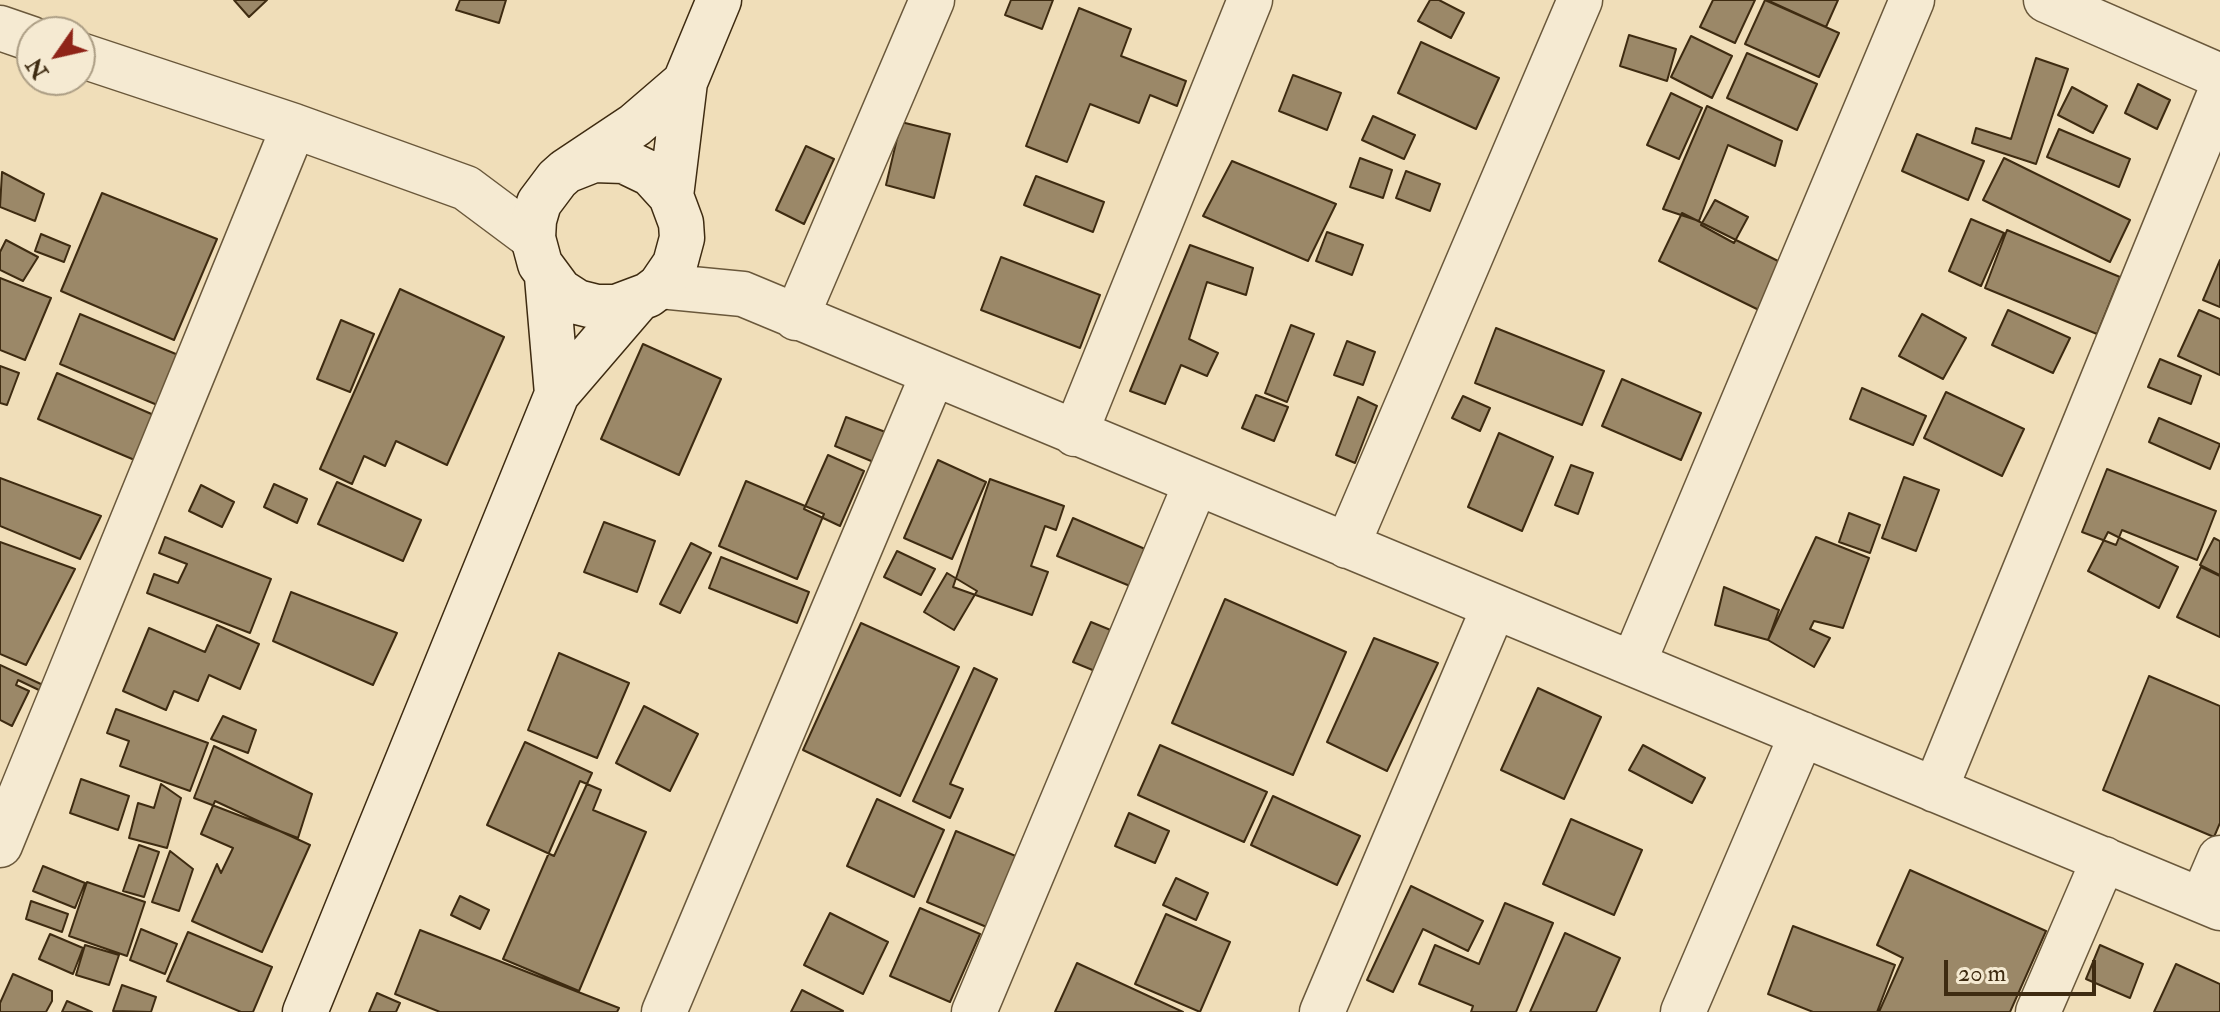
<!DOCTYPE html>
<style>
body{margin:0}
#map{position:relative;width:2220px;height:1012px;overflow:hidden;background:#f0deb9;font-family:"IM FELL Double Pica",serif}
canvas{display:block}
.north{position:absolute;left:16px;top:16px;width:80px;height:80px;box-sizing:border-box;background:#f5ead2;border:2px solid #ac9e85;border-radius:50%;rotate:236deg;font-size:22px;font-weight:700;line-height:32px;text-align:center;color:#3e2b11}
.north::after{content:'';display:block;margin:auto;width:28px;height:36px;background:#8f2418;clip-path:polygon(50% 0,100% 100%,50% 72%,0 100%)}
.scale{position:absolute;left:1944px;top:960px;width:152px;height:36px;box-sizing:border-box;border:4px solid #3e2b11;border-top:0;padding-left:10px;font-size:24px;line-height:28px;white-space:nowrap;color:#3e2b11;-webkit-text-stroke:6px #f5ead2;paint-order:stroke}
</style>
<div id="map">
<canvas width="2220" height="1012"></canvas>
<div class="north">N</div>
<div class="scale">20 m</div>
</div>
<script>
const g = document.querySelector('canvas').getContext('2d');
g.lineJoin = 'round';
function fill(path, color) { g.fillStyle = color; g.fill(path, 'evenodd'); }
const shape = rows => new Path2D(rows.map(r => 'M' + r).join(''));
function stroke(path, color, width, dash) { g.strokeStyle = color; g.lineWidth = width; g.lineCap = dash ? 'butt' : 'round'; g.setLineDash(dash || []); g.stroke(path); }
const building = shape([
 [234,0,267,0,249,17,234,0],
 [460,0,506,0,499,23,456,10,460,0],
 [1011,0,1053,0,1042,29,1005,15,1011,0],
 [1430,0,1439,0,1464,13,1451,38,1418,21,1430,0],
 [1713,0,1755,0,1735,43,1700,27,1713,0],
 [1765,0,1839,33,1819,77,1745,44,1765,0],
 [1767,0,1838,0,1826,27,1767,0],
 [1079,8,1131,29,1121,56,1186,81,1177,106,1150,95,1139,123,1090,104,1067,162,1026,146,1079,8],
 [1629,35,1676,49,1667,81,1620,66,1629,35],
 [1691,36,1732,56,1712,98,1671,77,1691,36],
 [1421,42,1499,78,1476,129,1398,93,1421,42],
 [1747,53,1817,84,1797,130,1727,98,1747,53],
 [2036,58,2068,69,2036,164,1972,143,1976,128,2011,139,2036,58],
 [1293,75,1341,93,1327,130,1279,111,1293,75],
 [2138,84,2170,100,2157,129,2125,113,2138,84],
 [2072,87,2107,106,2093,133,2058,115,2072,87],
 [1671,93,1702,108,1679,159,1647,145,1671,93],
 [1707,106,1782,141,1775,166,1728,145,1699,221,1663,209,1707,106],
 [1373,116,1415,135,1404,159,1362,140,1373,116],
 [901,122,950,134,934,198,886,185,901,122],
 [2059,129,2130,159,2119,187,2047,157,2059,129],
 [1917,134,1984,161,1968,200,1902,171,1917,134],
 [806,146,834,159,804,224,776,210,806,146],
 [1360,158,1392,170,1383,198,1350,187,1360,158],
 [2004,158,2130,220,2110,262,1983,200,2004,158],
 [1232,161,1336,204,1308,261,1203,216,1232,161],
 [1406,171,1440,184,1430,211,1396,198,1406,171],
 [2,172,44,194,35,221,0,207,2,172],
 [1036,176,1104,202,1093,232,1024,205,1036,176],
 [102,193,217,239,174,340,61,291,102,193],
 [1715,200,1748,217,1734,243,1701,225,1715,200],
 [1682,213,1786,265,1763,312,1659,261,1682,213],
 [1971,219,2004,233,1981,286,1949,271,1971,219],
 [2007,230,2120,277,2097,334,1985,288,2007,230],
 [1327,232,1363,245,1352,275,1316,261,1327,232],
 [41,234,70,246,64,262,35,251,41,234],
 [6,240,38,257,23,281,0,270,0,252,6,240],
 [1190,245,1253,268,1246,295,1207,282,1189,339,1218,353,1207,376,1181,365,1165,404,1130,391,1190,245],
 [1001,257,1100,295,1080,348,981,310,1001,257],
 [2220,260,2220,307,2203,300,2220,260],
 [0,278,51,298,25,360,0,350,0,278],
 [400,289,504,337,447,465,396,441,385,466,364,456,352,484,320,469,400,289],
 [2008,310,2070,338,2053,373,1992,345,2008,310],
 [2199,310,2220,319,2220,375,2178,356,2199,310],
 [80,314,183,357,162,407,60,364,80,314],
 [1922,314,1966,338,1943,379,1899,356,1922,314],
 [341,320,374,334,350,392,317,379,341,320],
 [1291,325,1314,334,1287,402,1265,393,1291,325],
 [1496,328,1604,371,1582,425,1475,383,1496,328],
 [1347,341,1375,352,1363,385,1334,375,1347,341],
 [643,344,721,379,679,475,601,439,643,344],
 [2160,359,2201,376,2191,404,2148,387,2160,359],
 [0,366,19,373,7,405,0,403,0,366],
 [57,373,163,419,144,464,38,419,57,373],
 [1622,379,1701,413,1681,460,1602,426,1622,379],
 [1862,388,1926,416,1913,445,1850,419,1862,388],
 [1946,392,2024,429,2002,476,1924,438,1946,392],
 [1256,395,1288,407,1274,441,1242,428,1256,395],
 [1463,396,1490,408,1480,431,1452,418,1463,396],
 [1358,397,1377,406,1355,463,1336,455,1358,397],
 [846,417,888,433,876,463,835,446,846,417],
 [2159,418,2220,444,2210,469,2149,442,2159,418],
 [1499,433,1553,457,1522,531,1468,507,1499,433],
 [828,455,864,471,840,526,804,509,828,455],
 [938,460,986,482,952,559,904,538,938,460],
 [1571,465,1593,473,1578,514,1555,505,1571,465],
 [2107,469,2216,511,2197,560,2122,530,2116,545,2082,532,2107,469],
 [1904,477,1939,490,1916,551,1882,538,1904,477],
 [0,478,101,516,80,559,0,526,0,478],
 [990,479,1064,506,1056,530,1045,526,1031,566,1048,572,1032,615,953,587,990,479],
 [746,481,824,514,797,579,719,546,746,481],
 [337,482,421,520,403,561,318,524,337,482],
 [274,484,307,499,297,523,264,507,274,484],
 [201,485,234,502,222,527,189,511,201,485],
 [1849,513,1880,525,1870,553,1839,542,1849,513],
 [1073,518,1145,549,1130,586,1057,556,1073,518],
 [604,522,655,541,637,592,584,572,604,522],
 [2108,532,2178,567,2159,608,2088,571,2108,532],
 [165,537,271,579,250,633,147,593,154,574,178,583,187,564,159,553,165,537],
 [1816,537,1869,558,1843,628,1814,621,1810,629,1830,638,1814,667,1768,640,1816,537],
 [2214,538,2220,541,2220,575,2200,565,2214,538],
 [0,542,75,569,26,665,0,654,0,542],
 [691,543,711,553,680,613,660,604,691,543],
 [897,551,935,569,921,595,884,577,897,551],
 [721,557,809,592,797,623,709,588,721,557],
 [2201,567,2220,576,2220,637,2177,617,2201,567],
 [947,573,977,591,954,630,924,612,947,573],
 [1724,587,1779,610,1768,640,1715,625,1724,587],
 [291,592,397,633,373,685,273,641,291,592],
 [1225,599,1346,652,1293,775,1172,723,1225,599],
 [1091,622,1113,631,1095,671,1073,662,1091,622],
 [861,623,959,667,900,796,803,750,861,623],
 [217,625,259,644,240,689,209,675,198,701,174,691,166,710,123,691,149,628,205,652,217,625],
 [1374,638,1438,663,1387,771,1327,742,1374,638],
 [559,653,629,683,597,758,528,730,559,653],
 [0,665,43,685,41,691,18,680,16,685,29,691,12,726,0,720,0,665],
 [974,668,997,679,950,784,963,789,950,818,913,801,974,668],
 [2149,676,2220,706,2220,823,2214,837,2103,790,2149,676],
 [1538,688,1601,717,1564,799,1501,770,1538,688],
 [644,706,698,734,670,791,616,763,644,706],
 [116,709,208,743,190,791,120,766,129,741,107,733,116,709],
 [223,716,256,730,248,753,211,739,223,716],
 [525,742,592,773,554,856,487,825,525,742],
 [1160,745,1267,792,1244,842,1138,795,1160,745],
 [1643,745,1705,778,1692,803,1629,770,1643,745],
 [214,746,312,794,298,838,194,798,214,746],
 [81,779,129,796,118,830,70,813,81,779],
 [580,781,601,790,593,810,646,832,579,991,503,959,580,781],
 [161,784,181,798,167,848,129,838,138,803,154,808,161,784],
 [1273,796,1360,836,1337,885,1251,845,1273,796],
 [877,799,944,830,914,897,847,866,877,799],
 [215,801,310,845,262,952,192,921,217,864,221,873,233,848,201,834,215,801],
 [1129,813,1169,831,1155,863,1115,846,1129,813],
 [1571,819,1642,850,1614,915,1543,884,1571,819],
 [956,831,1018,857,989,928,927,902,956,831],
 [139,845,159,852,144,897,123,891,139,845],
 [170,851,193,869,179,911,152,902,170,851],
 [43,866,85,883,75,908,33,891,43,866],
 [1910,870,2046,931,2010,1012,1879,1012,1903,958,1877,945,1910,870],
 [1176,878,1208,893,1196,920,1163,905,1176,878],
 [87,882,145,902,127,956,69,936,87,882],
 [1411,886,1483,921,1468,951,1423,929,1393,992,1367,980,1411,886],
 [460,896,489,910,480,929,451,915,460,896],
 [31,901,68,914,62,932,26,919,31,901],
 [1505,903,1553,923,1516,1012,1471,1012,1473,1006,1419,984,1435,945,1479,964,1505,903],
 [920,908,980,934,950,1002,890,976,920,908],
 [830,913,888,942,863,994,804,965,830,913],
 [1166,914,1230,942,1200,1012,1135,984,1166,914],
 [1793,926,1895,965,1877,1012,1813,1012,1768,994,1793,926],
 [141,929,177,944,165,974,130,960,141,929],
 [420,930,619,1008,617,1012,440,1012,395,994,420,930],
 [188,932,272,967,253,1012,241,1012,167,981,188,932],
 [1565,933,1620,958,1596,1012,1530,1012,1565,933],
 [50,934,83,948,73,974,39,959,50,934],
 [85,945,119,955,109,985,76,975,85,945],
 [2100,945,2143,964,2130,998,2086,979,2100,945],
 [1077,963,1183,1012,1055,1012,1077,963],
 [2176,964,2220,984,2220,1012,2154,1012,2176,964],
 [13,974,52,991,52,1001,46,1012,0,1012,0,1003,13,974],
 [122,985,156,997,151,1012,113,1011,122,985],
 [802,990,843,1011,842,1012,791,1012,802,990],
 [377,993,400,1003,396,1012,369,1012,377,993],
 [67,1001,92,1012,62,1012,67,1001]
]);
const street = shape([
 [2046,0,2220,76],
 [0,28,32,39],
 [80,55,294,126,466,188,533,238],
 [660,286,743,294,2220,908],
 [796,318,932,0],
 [1075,434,1250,0],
 [1347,546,1580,0],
 [1633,664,1912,0],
 [1935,790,2220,93],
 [0,845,294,126],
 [2202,900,2220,858],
 [664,1012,933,374],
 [974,1012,1196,483],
 [1322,1012,1494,607],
 [1683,1012,1802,734],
 [2038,1012,2104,859]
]);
const secondary = shape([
 [566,171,594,160,624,161,651,174,671,196,681,223,682,238,675,264,660,286,648,295,616,307,597,307,577,302,560,291,540,264,533,238,534,220,539,203,557,179,566,171,635,125,685,82],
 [671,196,685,82,719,0],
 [547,277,557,394],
 [305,1012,557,394,636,302]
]);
fill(building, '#9b8868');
stroke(building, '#3e2b11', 2);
stroke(street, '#6a583b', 47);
stroke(secondary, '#3e2b11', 47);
stroke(street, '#f5ead2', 44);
stroke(secondary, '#f5ead2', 44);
</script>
